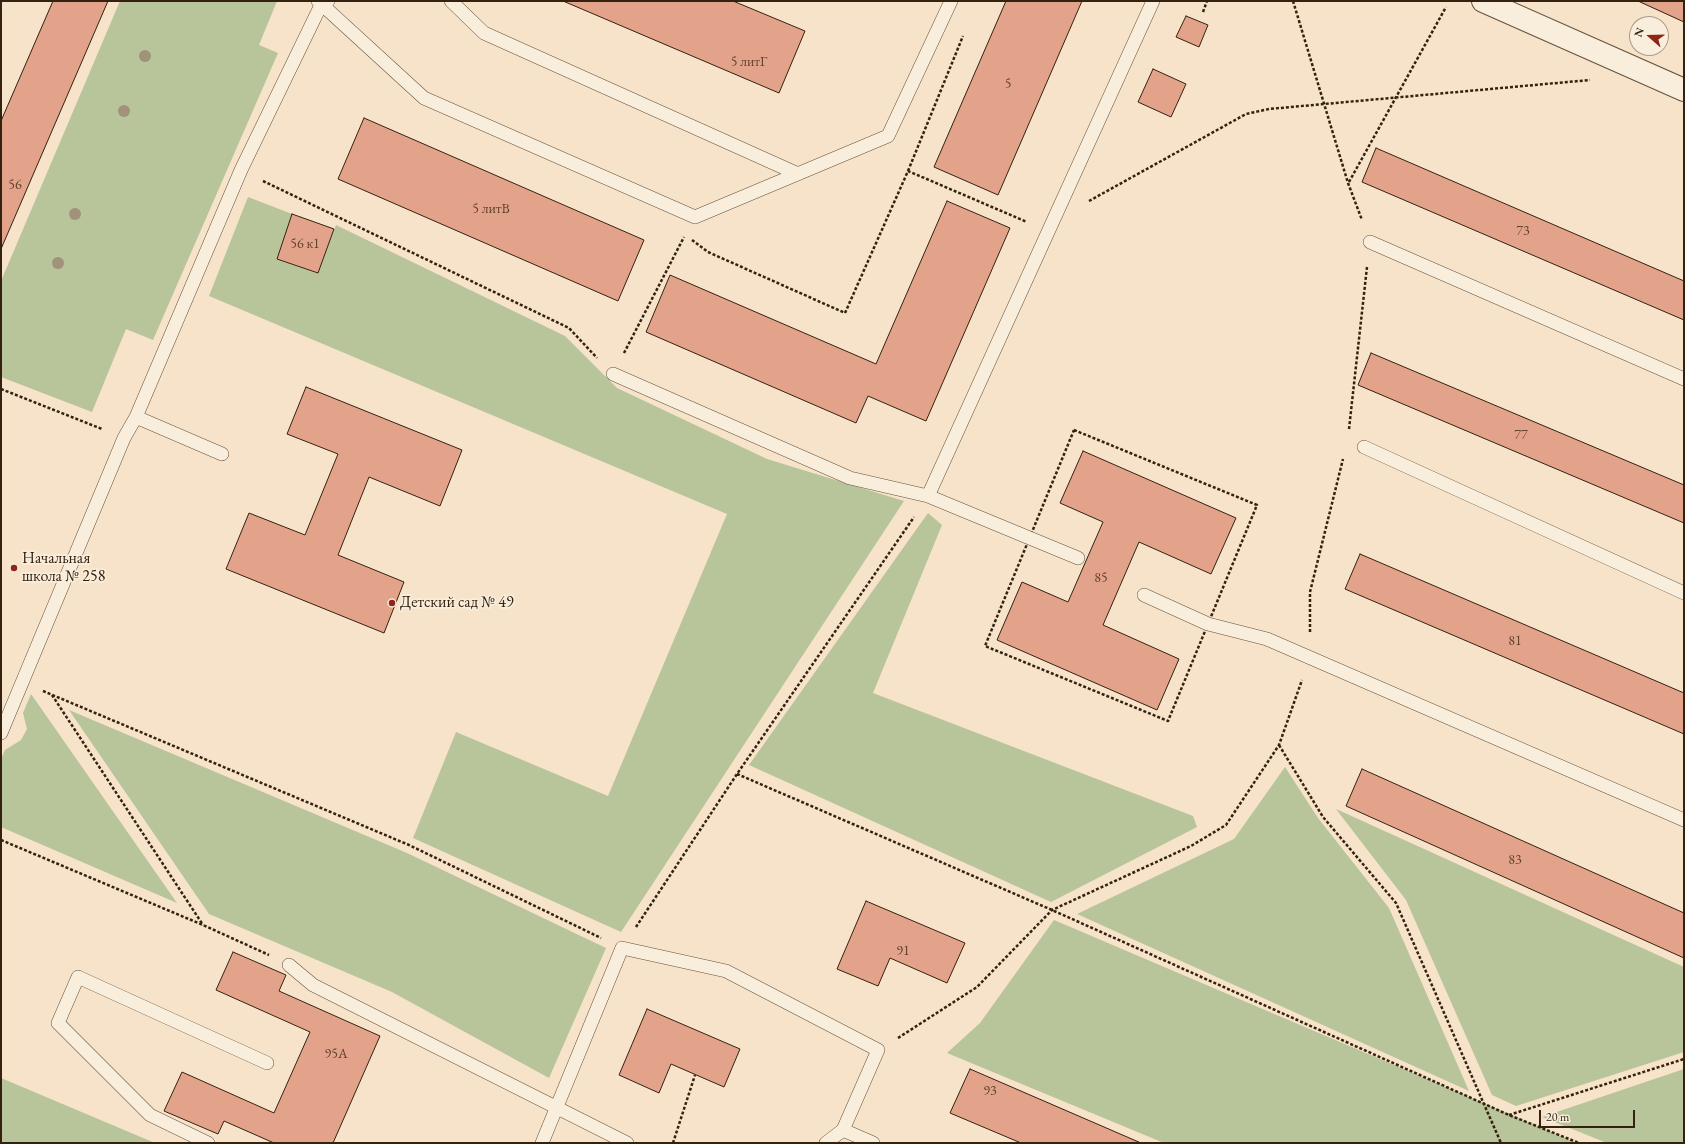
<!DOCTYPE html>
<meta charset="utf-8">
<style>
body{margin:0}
#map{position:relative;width:1685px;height:1144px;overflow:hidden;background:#f6e3c9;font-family:"EB Garamond",serif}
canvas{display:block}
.frame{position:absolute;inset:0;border:2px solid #34210f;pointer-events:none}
.north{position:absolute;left:1629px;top:16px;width:40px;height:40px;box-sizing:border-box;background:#f9eddc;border:1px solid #aa9b8a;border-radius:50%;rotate:290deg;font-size:11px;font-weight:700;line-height:16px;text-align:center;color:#34210f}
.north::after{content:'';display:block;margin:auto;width:14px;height:18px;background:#8f2418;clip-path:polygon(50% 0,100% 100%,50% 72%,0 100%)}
.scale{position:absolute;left:1539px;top:1110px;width:96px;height:18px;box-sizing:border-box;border:2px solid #34210f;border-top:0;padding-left:5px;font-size:12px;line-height:14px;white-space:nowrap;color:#34210f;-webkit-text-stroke:3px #f9eddc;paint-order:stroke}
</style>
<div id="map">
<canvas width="1685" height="1144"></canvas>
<div class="frame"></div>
<div class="north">N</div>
<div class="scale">20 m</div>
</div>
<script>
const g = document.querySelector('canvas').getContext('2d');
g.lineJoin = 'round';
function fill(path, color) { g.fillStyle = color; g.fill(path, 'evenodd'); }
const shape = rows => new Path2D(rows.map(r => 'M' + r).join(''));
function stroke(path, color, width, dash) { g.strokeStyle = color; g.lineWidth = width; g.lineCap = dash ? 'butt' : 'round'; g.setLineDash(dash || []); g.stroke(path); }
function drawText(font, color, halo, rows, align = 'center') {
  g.font = font + ' "EB Garamond",serif'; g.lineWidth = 3.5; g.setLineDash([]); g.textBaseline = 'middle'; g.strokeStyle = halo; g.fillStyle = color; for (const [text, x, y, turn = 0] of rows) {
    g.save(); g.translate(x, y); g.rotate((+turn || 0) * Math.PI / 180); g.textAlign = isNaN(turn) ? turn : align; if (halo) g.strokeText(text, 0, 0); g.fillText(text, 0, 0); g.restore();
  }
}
const green = shape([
 [120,1,277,1,259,45,278,53,153,340,126,329,92,412,1,377,1,281],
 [248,197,292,214,277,259,317,273,336,225,565,336,617,388,767,459,904,501,621,932,413,838,456,732,608,796,727,514,209,296],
 [928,513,942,525,873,693,1193,816,1197,827,1051,902,749,765],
 [31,694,177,903,1,827,1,759,5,750,21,740,27,729,23,713],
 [69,710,407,853,606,948,549,1078,392,992,209,914],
 [1285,767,1318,818,1389,908,1469,1091,1077,914,1234,839],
 [1336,809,1684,967,1684,1052,1516,1106,1492,1095,1406,900],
 [1054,920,1577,1143,1164,1143,947,1053,980,1023],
 [1684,1069,1684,1143,1607,1143,1542,1117],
 [1,1078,155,1143,1,1143]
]);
const building = shape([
 [53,1,108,1,1,249,1,121,53,1],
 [563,1,733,1,805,31,779,93,563,1],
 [1006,1,1082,1,998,195,934,167,1006,1],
 [1638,1,1684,1,1684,22,1638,1],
 [1186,16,1208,25,1199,47,1176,37,1186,16],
 [1153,69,1186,84,1171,117,1138,102,1153,69],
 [364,118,644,240,618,301,338,179,364,118],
 [1376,148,1684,281,1684,320,1362,182,1376,148],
 [947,201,1010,228,926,421,868,396,856,423,646,332,670,275,876,364,947,201],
 [292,214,334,229,318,273,277,259,292,214],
 [1371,353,1684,485,1684,523,1358,385,1371,353],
 [306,387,462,450,440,506,369,477,338,555,404,582,384,633,226,569,249,513,305,535,338,454,287,434,306,387],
 [1083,451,1236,518,1211,574,1139,542,1103,625,1179,659,1157,710,997,640,1022,582,1068,602,1103,522,1060,503,1083,451],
 [1360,554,1684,693,1684,734,1345,589,1360,554],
 [1362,769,1684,913,1684,958,1346,806,1362,769],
 [866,901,965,943,947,983,890,958,878,986,837,969,866,901],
 [233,952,286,975,279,991,380,1036,333,1143,274,1143,224,1121,218,1134,164,1111,182,1072,274,1113,310,1032,216,990,233,952],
 [647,1009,740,1049,724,1087,671,1064,659,1093,619,1075,647,1009],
 [970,1069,1141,1143,1021,1143,950,1113,970,1069]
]);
const path = shape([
 [1293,1,1348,183,1362,220],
 [1203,12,1207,1],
 [908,171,963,36],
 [263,181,569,328,597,358],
 [1349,182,1446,7],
 [1089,201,1246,114,1269,109,1590,80],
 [692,240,708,252,845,313,908,171,1027,222],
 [624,353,684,237],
 [1,389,102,429],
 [1349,429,1367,267],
 [1074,430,1257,505,1168,721,985,646,1074,430],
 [1310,632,1310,592,1343,459],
 [43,691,409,845,601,938],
 [52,695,203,925],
 [1279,745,1323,817,1396,903,1501,1143],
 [737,774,1052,910,1509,1115,1579,1143],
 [1,840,203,925,269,955],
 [636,927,737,774,914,517],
 [898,1038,977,987,1052,910,1191,846,1226,825,1279,745,1302,680],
 [1509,1115,1684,1059],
 [673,1143,695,1075]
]);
const lane = shape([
 [318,1,424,98,695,217,888,136,951,1],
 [451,1,484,33,798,174],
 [1370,242,1684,379],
 [613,374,850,478,928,496,1078,558],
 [136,417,222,454],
 [1364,447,1684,593],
 [928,496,1153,1],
 [1144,595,1208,624,1267,639,1684,820],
 [1,733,124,438,136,417,241,170,321,5,328,1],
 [289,965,313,985,627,1143],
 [208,1143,150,1115,58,1023,78,977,267,1063],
 [542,1143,622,948,726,971,878,1050,843,1130],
 [826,1143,843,1130,873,1143]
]);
const street = shape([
 [1483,1,1684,90]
]);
const trees = [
 [145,56],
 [124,111],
 [75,214],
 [58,263]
];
const markers = [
 [14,568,4,"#8f2418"],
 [392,603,4,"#8f2418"]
];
const numberNames = [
 ["5 литГ",749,62],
 ["5",1008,84],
 ["56",15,185],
 ["5 литВ",491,209],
 ["73",1523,231],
 ["56 к1",305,244],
 ["77",1521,435],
 ["85",1101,578],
 ["81",1515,641],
 ["83",1515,860],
 ["91",903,951],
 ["95А",336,1054],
 ["93",990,1091]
];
const poiNames = [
 ["Начальная",22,559],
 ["школа № 258",22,577],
 ["Детский сад № 49",400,603]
];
fill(green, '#b8c49a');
fill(building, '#e3a38a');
stroke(building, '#34210f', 1);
stroke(lane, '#64523e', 14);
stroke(street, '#64523e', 24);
stroke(path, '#34210f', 2.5, [3, 2]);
stroke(lane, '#f9eddc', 13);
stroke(street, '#f9eddc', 22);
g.fillStyle = '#a1937a';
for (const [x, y] of trees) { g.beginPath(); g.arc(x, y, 6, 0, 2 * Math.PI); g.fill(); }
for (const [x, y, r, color] of markers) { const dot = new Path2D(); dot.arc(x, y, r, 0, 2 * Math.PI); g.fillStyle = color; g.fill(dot); stroke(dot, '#f9eddc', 1.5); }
drawText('14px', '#60422e', null, numberNames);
drawText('16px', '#34210f', '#f9eddc', poiNames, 'left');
</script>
